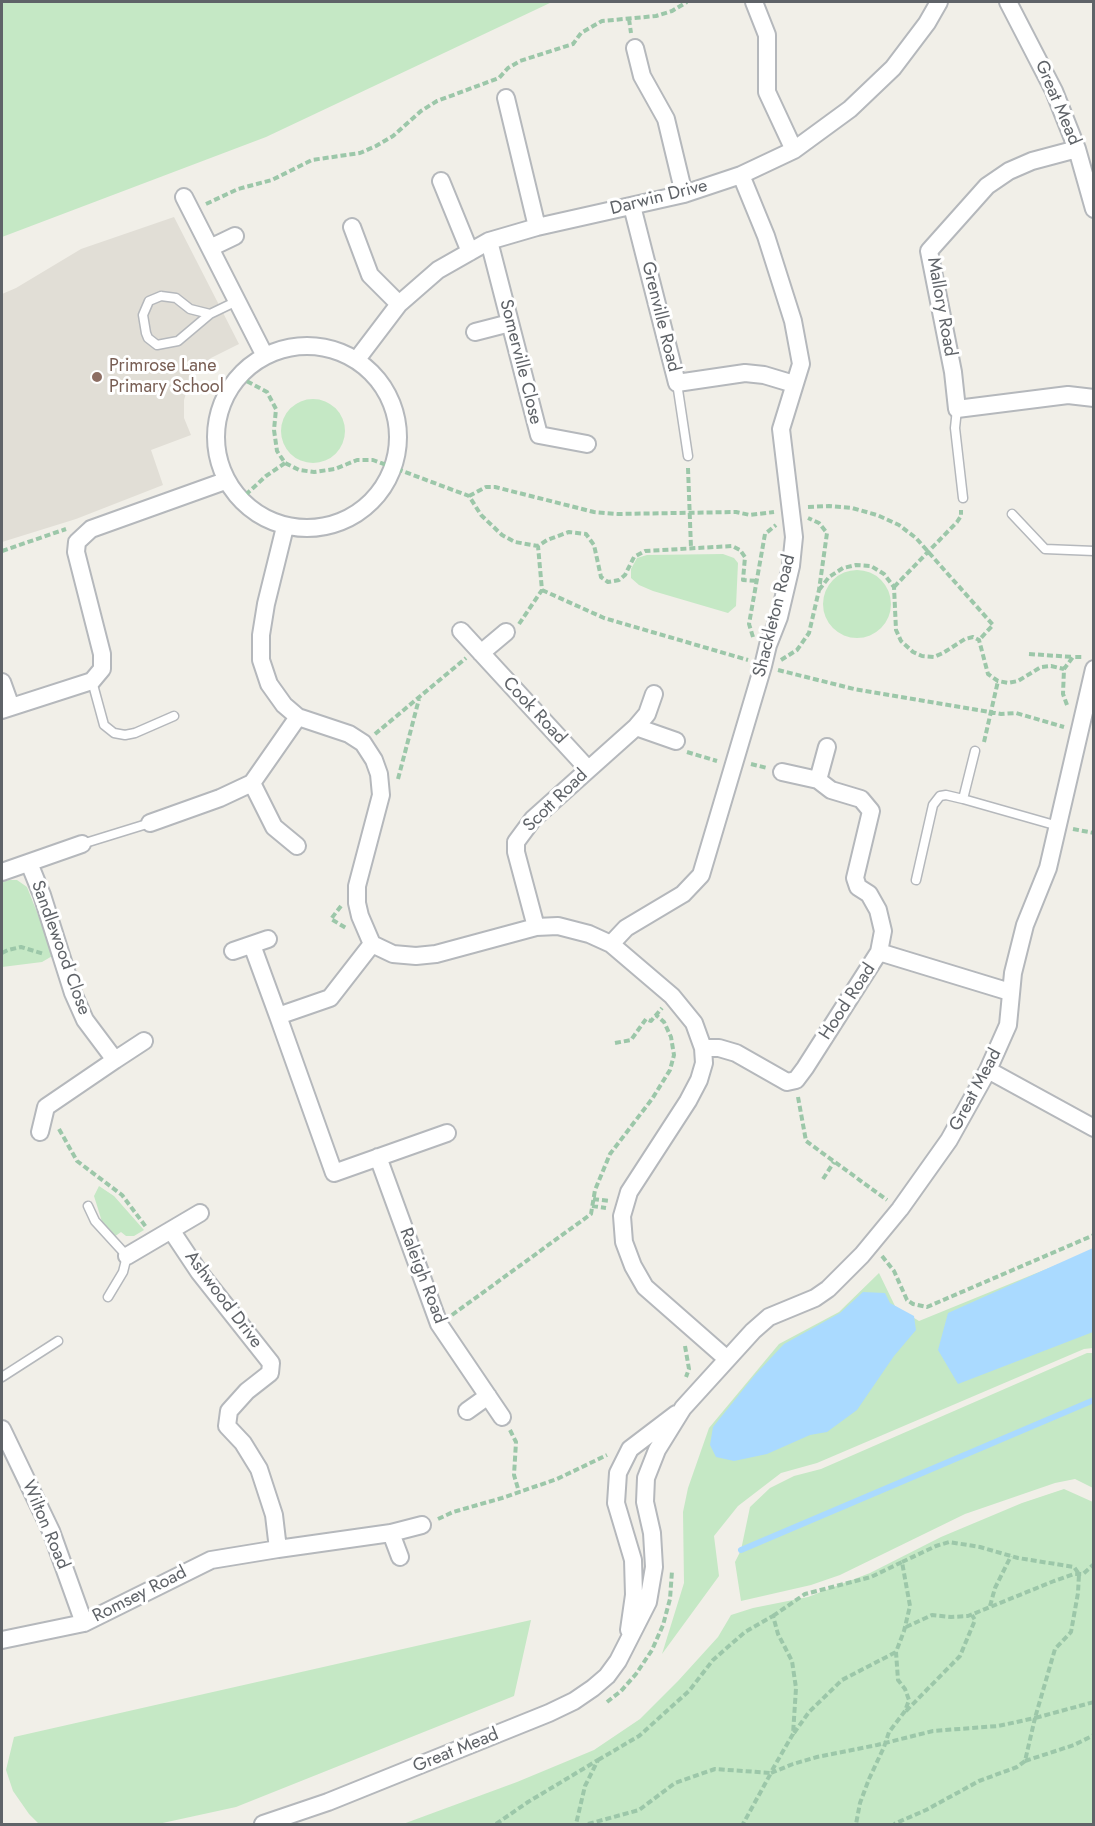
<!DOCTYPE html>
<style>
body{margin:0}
#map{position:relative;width:1095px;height:1826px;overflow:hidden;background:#f1efe8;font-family:Jost,sans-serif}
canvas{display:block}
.frame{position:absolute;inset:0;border:3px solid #5f6368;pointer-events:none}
</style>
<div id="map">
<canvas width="1095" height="1826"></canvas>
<div class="frame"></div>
</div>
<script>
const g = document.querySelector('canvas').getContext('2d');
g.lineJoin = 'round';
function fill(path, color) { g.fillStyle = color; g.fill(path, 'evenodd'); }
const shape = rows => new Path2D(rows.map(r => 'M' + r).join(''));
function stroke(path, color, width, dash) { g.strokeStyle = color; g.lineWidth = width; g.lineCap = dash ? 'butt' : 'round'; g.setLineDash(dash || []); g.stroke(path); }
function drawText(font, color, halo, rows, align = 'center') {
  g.font = font + ' Jost,sans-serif'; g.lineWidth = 6; g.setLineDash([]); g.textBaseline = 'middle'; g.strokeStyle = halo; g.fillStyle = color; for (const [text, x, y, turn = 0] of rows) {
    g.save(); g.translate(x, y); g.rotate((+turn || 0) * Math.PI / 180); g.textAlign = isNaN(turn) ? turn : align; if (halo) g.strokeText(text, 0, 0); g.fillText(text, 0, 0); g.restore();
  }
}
const education = shape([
 [174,217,239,344,211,358,196,371,189,383,184,400,184,418,191,435,151,450,163,485,76,519,2,542,2,294,16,288,81,249]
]);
const green = shape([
 [2,2,552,2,266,137,2,237],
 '281 431a32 32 0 1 1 64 0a32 32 0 1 1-64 0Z',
 [723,554,734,558,738,563,736,606,728,613,653,591,639,585,631,578,631,569,637,558,647,555],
 '823 604a34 34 0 1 1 68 0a34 34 0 1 1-68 0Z',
 [9,880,17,880,27,887,54,955,42,962,2,967,2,882],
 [99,1186,114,1196,144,1230,134,1236,126,1236,121,1232,114,1237,103,1225,94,1196],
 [1093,1250,1093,1348,1084,1349,817,1463,781,1473,738,1506,714,1536,719,1576,662,1654,684,1583,683,1512,688,1488,709,1428,779,1344,839,1312,879,1273,895,1306,919,1321],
 [1087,1353,1093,1353,1093,1488,1075,1479,1055,1483,965,1514,840,1575,811,1585,741,1601,735,1562,741,1550,750,1507,770,1488,794,1476,821,1469],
 [1064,1489,1093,1502,1093,1824,403,1824,517,1782,594,1750,640,1719,678,1681,718,1637,731,1615,753,1608,808,1597,870,1573,941,1537,1022,1503],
 [531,1620,514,1696,236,1807,158,1824,39,1824,29,1814,13,1791,6,1770,14,1737]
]);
const water = shape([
 [1093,1248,1093,1332,958,1384,938,1350,948,1313],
 [863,1292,885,1293,890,1303,914,1316,916,1330,894,1356,857,1410,827,1432,810,1435,767,1454,734,1461,716,1457,710,1445,713,1427,754,1376,784,1344,840,1313]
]);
const stream = shape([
 [741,1550,1094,1400]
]);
const path = shape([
 [629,19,631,33],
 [206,204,238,189,272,180,312,160,360,153,376,146,393,136,421,111,437,101,499,78,508,68,520,61,573,44,581,33,602,21,656,16,672,11,687,2],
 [239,377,267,392,276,409,274,430,277,451,285,463,299,470,314,472,335,469,357,460,373,460,469,496,481,515,502,535,515,542,538,546,547,540,569,532,586,534,594,545,601,577,608,582,619,580,625,575,634,557,645,551,732,546,740,550,745,557,743,580,758,581],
 [688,468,691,548],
 [469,496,486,487,495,487,594,512,618,514,736,512,750,515,774,512],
 [239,501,266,476,285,463],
 [808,507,829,506,852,508,877,515,899,525,916,538,993,625,979,640],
 [2,551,66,529],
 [894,587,957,522,961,516,961,510],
 [542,590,604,618,748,660],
 [819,590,829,577,843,568,856,565,871,566,884,574,894,587,896,630,901,641,913,652,922,656,934,657,943,653,965,639,973,637,979,640,988,674,998,681,1008,683,1018,681,1041,667,1051,666,1064,669],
 [519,624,542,590,538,546],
 [753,637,749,624,765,534,776,525],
 [1029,654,1073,657],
 [781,660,797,650,809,633,819,590,827,533,819,523,808,518],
 [778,670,854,689,1001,714,1016,713,1064,727],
 [1067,705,1063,694,1064,669,1073,657,1083,657],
 [375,734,466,658],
 [984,742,998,681],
 [687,752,717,761],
 [751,764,767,768],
 [398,779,419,699],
 [1073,829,1094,833],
 [341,906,331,919,346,928],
 [2,953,8,950,21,947,44,954],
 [615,1043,631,1040,646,1019,651,1021,662,1008],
 [798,1097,806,1141,887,1200],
 [59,1129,77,1161,122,1195,146,1227],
 [823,1179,834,1162],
 [593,1199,610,1201],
 [592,1206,606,1208],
 [882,1256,894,1271,907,1300,913,1304,927,1307,1094,1235],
 [452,1315,591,1214,595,1190,610,1154,652,1099,670,1070,674,1055,671,1037,664,1022,656,1015],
 [685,1346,689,1369,686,1377],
 [510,1430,516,1442,514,1475,519,1492],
 [438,1519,453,1512,502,1498,557,1479,607,1455],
 [902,1562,936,1546,949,1542,980,1547,1018,1558,1074,1567,1079,1574,1078,1593,1071,1632,1055,1649,1035,1718,1094,1702],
 [990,1606,995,1588,1011,1556],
 [773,1616,805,1594,871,1577,902,1562,910,1606,904,1631,896,1652,898,1680,905,1689,909,1700,905,1711,889,1732,884,1747,869,1779,860,1803,856,1824],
 [906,1627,932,1615,951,1617,968,1616,1054,1581,1074,1574,1083,1574,1094,1564],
 [607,1702,621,1691,636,1674,652,1650,663,1625,670,1599,672,1571],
 [906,1711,960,1656,975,1620,972,1615],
 [794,1733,809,1712,842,1680,896,1652],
 [598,1760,639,1736,689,1691,713,1660,745,1632,773,1616,778,1634,792,1661,796,1688,793,1734,771,1772],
 [1025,1761,1074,1745,1094,1735],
 [771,1773,793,1764,817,1757,877,1745,933,1731,998,1726,1035,1718,1025,1761,1017,1767,979,1781,926,1810,894,1824],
 [496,1824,528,1802,598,1760,585,1786,576,1824],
 [588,1824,639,1810,675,1783,715,1769,771,1773,743,1824]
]);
const service = shape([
 [161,296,176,298,190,309,210,314,178,341,157,345,148,338,146,333,143,315,149,301,161,296],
 [210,314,237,301],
 [677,383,688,456],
 [957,409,955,428,963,498],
 [1012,514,1045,549,1094,551],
 [92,681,104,725,114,733,125,735,135,733,174,716],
 [963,799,975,751],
 [82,844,150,823],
 [916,880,933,805,940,796,946,795,963,799,1058,826],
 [88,1206,95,1221,127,1256,123,1272,108,1297],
 [2,1377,58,1341]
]);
const minor = shape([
 [754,2,767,35,767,92,794,150],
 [1008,2,1054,91,1077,149,1094,209],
 [635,48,642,76,666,119,684,194],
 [506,98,537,227],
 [1077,149,1032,161,1009,171,987,186,929,251,953,372,957,409,1068,395,1094,398],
 [441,181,470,252],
 [184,197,265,356],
 [632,206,677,383,745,373,764,375,794,384],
 [352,227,370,275,399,304],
 [489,241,539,435,587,444],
 [210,248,235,236],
 [475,332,510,323],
 '216 437a91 91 0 1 1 182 0a91 91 0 1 1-182 0Z',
 [358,358,399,304,438,270,489,241,537,227,684,194,741,175,794,150,850,109,893,68,927,23,939,2],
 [285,527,266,604,261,635,261,660,269,684,284,705,298,717,349,734,363,743,374,760,379,774,381,795,357,886,357,903,360,916,372,944,393,954,416,956,436,954,536,927,558,926,589,934,611,944,672,996,694,1023,703,1048,704,1063,699,1080,688,1101,629,1192,622,1216,624,1242,633,1266,645,1287,727,1359],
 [461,631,588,769],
 [481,653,506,632],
 [2,682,11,707],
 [2,710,92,681,102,669,102,654,76,552,77,542,91,529,225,481],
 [636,727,676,741],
 [818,780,827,747],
 [252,783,274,827,297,846],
 [150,823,220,798,252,783,298,717],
 [29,863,42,895,73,993,85,1020,115,1060,46,1107,40,1132],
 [2,872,82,844],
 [536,927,516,852,516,842,533,819,636,727,647,714,654,694],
 [372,944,330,998,278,1016,334,1173,447,1133],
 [611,944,626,928,683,894,701,875,763,666,768,645,779,617,791,566,794,537,781,429,801,364,793,321,766,236,741,175],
 [252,945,278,1016],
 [233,951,268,939],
 [879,952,1010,992],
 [703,1048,719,1048,736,1053,787,1082,796,1080,805,1068,879,952,883,931,878,910,869,894,858,887,855,878,871,811,861,799,831,790,818,780,782,772],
 [115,1060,144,1041],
 [988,1070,1094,1128],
 [378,1157,439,1324,502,1417],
 [171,1230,199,1272,271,1363,270,1373,247,1391,229,1411,227,1426,243,1443,259,1469,274,1515,278,1549,391,1533,422,1525],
 [127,1256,200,1213],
 [467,1411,488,1396],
 [2,1429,51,1531,84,1623],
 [391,1533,400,1557],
 [629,1630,634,1595,633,1560,616,1503,618,1473,630,1449,676,1414],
 [2,1640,84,1623,211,1560,278,1549],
 [263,1824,328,1802,549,1713,574,1701,593,1688,607,1676,618,1661,648,1602,654,1567,652,1533,645,1502,646,1478,657,1450,683,1408,753,1331,769,1317,815,1298,828,1289,862,1255,900,1209,949,1140,988,1070,1008,1025,1013,973,1025,925,1048,868,1094,669]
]);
const markers = [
 [97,377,6,"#8d6e63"]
];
const streetNames = [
 ["Great Mead",1057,103,67],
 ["Darwin Drive",659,198,-14],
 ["Mallory Road",941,307,80],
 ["Grenville Road",660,317,76],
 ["Somerville Close",520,362,76],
 ["Shackleton Road",775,616,-76],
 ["Cook Road",534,711,47],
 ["Scott Road",556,801,-44],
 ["Sandlewood Close",60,948,70],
 ["Hood Road",848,1002,-57],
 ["Great Mead",976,1090,-62],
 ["Raleigh Road",422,1276,69],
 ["Ashwood Drive",223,1300,53],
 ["Wilton Road",45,1525,67],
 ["Romsey Road",140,1595,-27],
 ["Great Mead",456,1751,-22]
];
const educationNames = [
 ["Primrose Lane",109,367],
 ["Primary School",109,388]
];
fill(education, '#e1ded6');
fill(green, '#c5e8c5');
fill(water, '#aadaff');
stroke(stream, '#aadaff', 6);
stroke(service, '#b5b8bc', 11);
stroke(minor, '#b5b8bc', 20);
stroke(path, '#9cc7a9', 4, [6, 3]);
stroke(service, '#fff', 8);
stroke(minor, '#fff', 16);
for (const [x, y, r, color] of markers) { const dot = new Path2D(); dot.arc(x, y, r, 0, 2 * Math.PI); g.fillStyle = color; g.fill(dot); stroke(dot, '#fff', 2); }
drawText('18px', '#5f6368', '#fff', streetNames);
drawText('18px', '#785e54', '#fff', educationNames, 'left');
</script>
